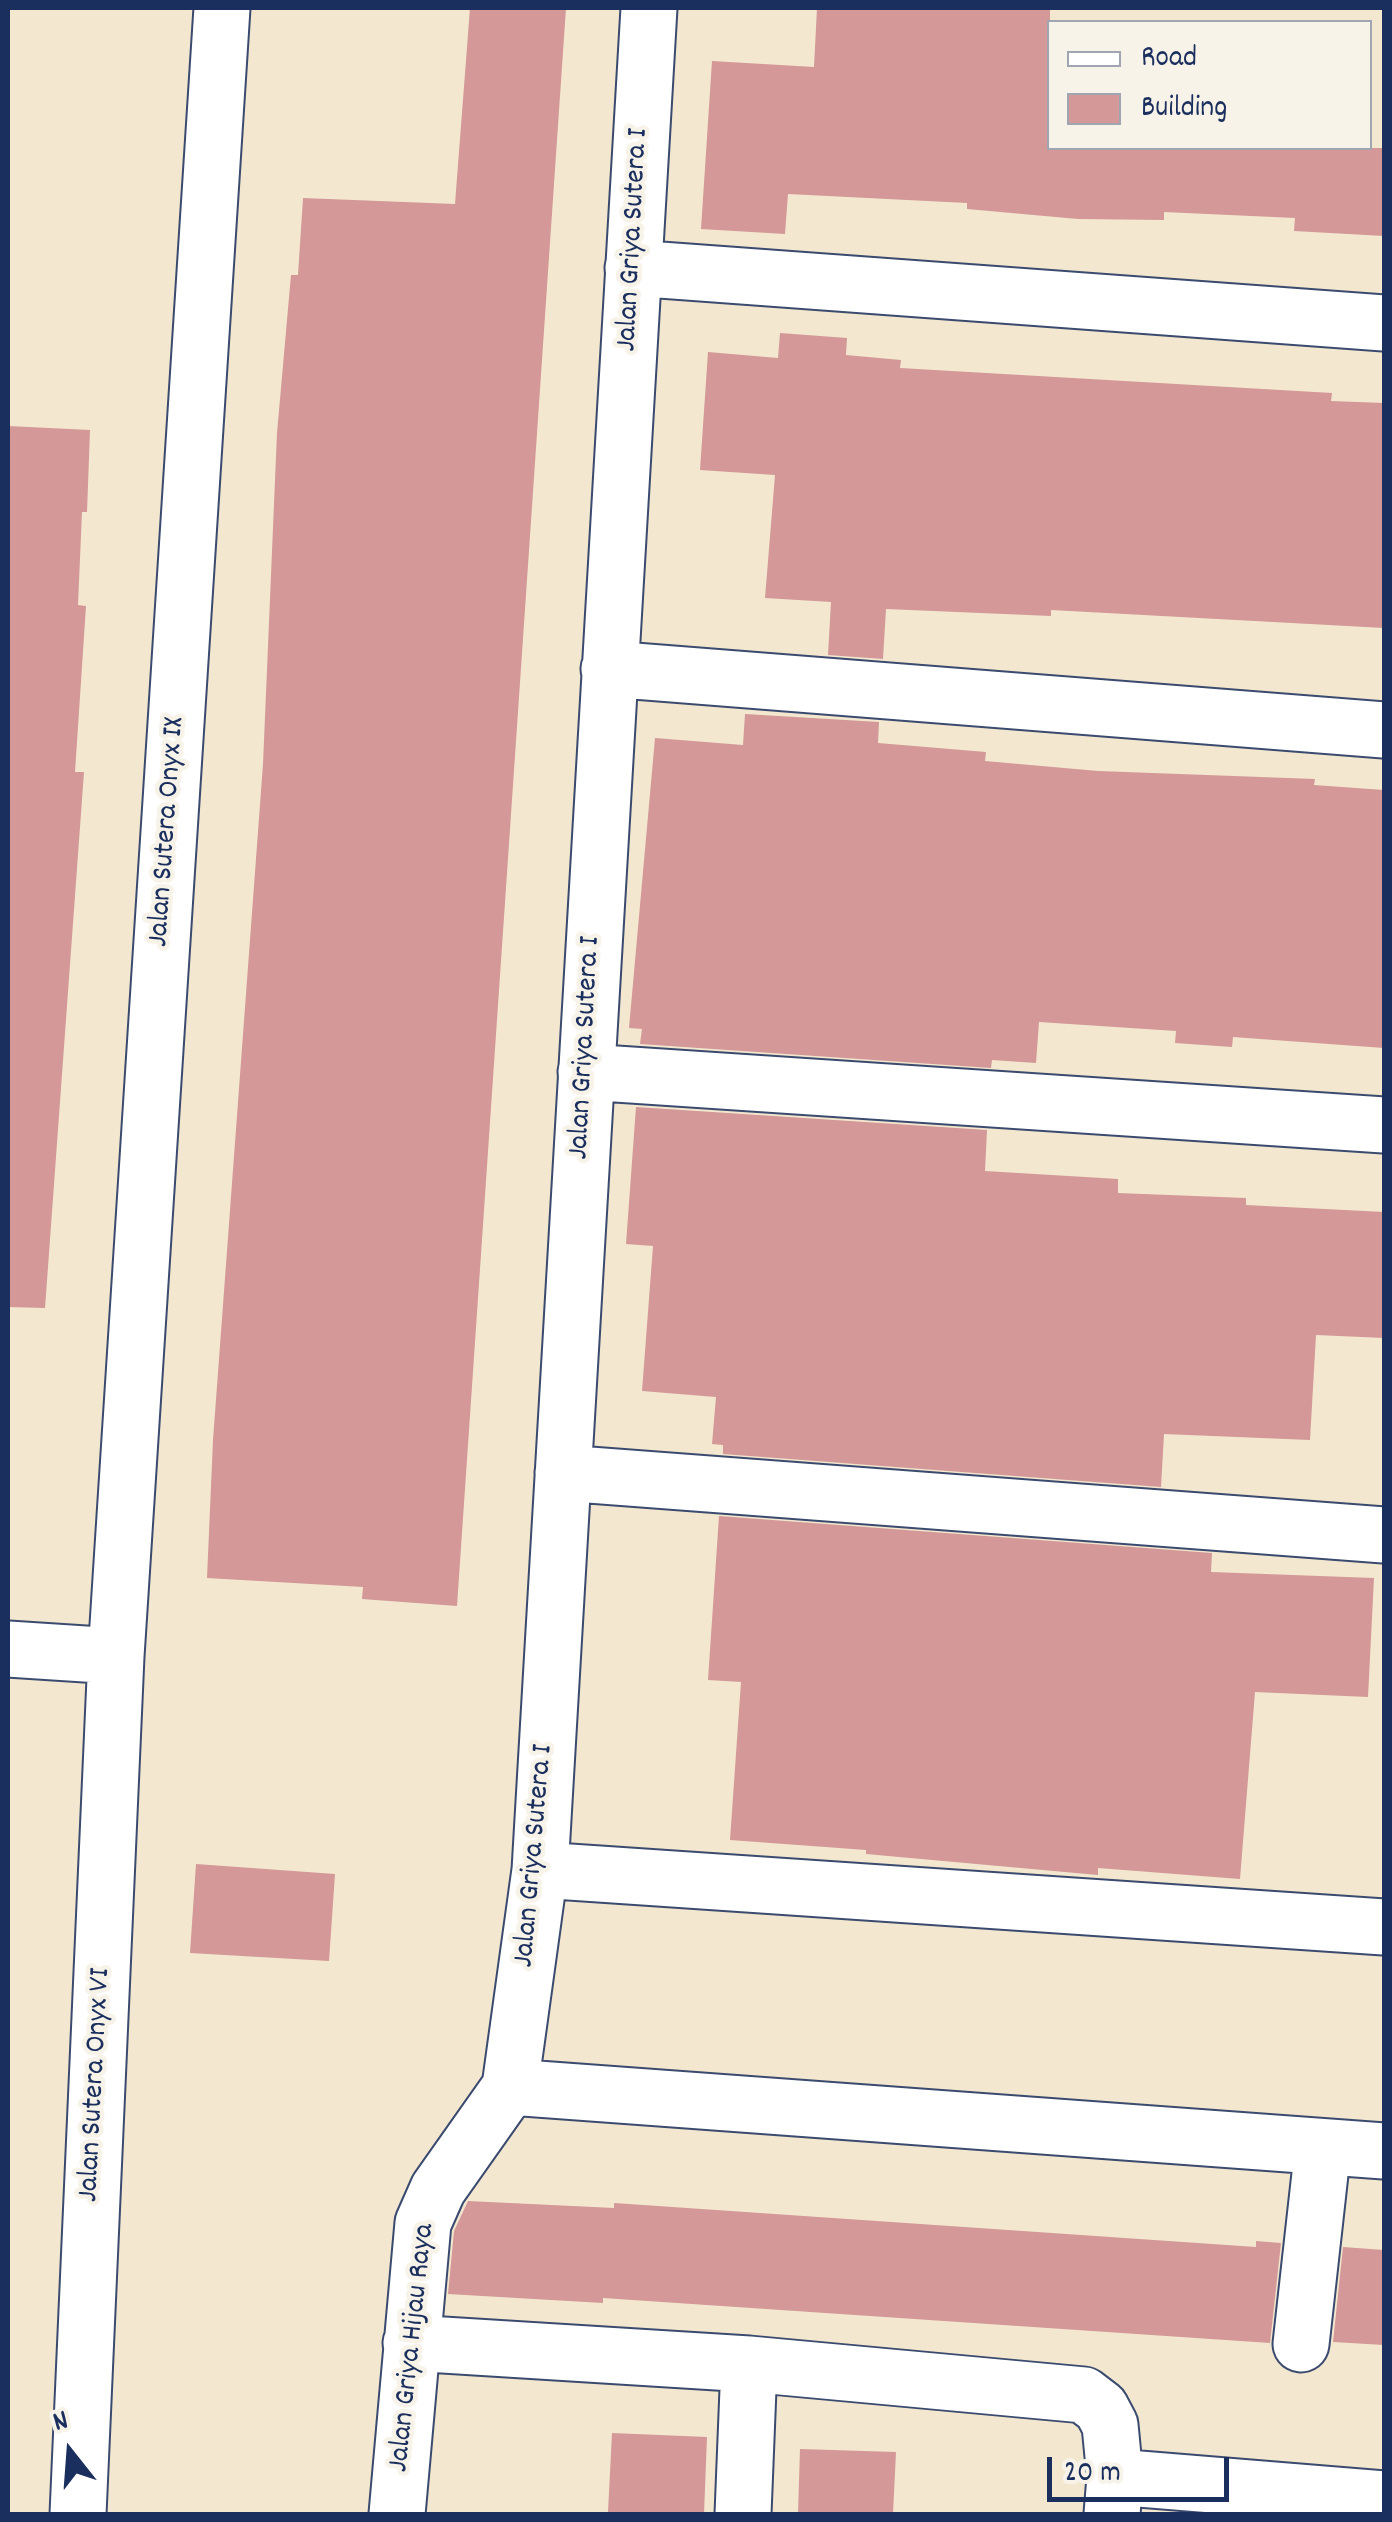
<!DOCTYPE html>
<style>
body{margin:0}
#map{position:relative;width:1392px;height:2522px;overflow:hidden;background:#f3e7cf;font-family:Dekko,sans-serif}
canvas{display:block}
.frame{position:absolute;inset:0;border:10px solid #1b2f5e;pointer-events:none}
.legend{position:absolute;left:1047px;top:20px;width:325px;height:130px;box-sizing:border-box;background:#f7f3e8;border:2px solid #9fa5b1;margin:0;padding:12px 18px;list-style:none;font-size:30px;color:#1b2f5e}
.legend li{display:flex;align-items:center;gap:20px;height:50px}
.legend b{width:50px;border:2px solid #9fa5b1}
.north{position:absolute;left:20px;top:2402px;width:100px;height:100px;-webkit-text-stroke:8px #f7f3e8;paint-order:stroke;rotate:343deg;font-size:28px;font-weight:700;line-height:40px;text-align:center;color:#1b2f5e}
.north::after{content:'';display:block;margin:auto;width:35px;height:45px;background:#1b2f5e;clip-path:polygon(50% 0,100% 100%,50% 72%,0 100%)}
.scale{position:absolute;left:1047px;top:2457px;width:182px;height:45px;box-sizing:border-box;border:5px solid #1b2f5e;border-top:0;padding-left:12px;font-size:30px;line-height:35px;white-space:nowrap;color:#1b2f5e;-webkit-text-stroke:8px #f7f3e8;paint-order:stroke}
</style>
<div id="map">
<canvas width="1392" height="2522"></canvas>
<div class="frame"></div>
<ul class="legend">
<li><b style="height:12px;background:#fff"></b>Road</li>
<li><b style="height:28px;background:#d39897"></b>Building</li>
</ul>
<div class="north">N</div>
<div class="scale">20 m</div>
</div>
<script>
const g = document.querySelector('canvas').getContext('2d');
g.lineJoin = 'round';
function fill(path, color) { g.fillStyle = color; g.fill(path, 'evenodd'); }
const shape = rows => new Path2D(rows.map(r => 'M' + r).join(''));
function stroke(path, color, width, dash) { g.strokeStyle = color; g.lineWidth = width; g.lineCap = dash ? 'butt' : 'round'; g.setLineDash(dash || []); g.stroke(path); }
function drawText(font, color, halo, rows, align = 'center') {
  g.font = font + ' Dekko,sans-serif'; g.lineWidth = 9; g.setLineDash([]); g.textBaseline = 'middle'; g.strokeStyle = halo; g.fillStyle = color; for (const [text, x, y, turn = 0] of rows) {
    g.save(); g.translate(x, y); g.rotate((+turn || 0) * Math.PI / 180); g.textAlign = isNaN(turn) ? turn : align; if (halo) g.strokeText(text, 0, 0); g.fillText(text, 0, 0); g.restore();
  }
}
const building = shape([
 [470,8,566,8,457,1606,362,1599,363,1587,207,1578,213,1440,263,764,277,433,291,275,298,275,303,198,455,204],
 [817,8,1050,8,1050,148,1384,148,1384,236,1294,231,1295,218,1164,212,1164,220,1078,219,967,209,967,203,788,194,785,234,701,229,712,61,814,67],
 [780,333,847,338,846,355,901,360,900,368,1332,393,1331,401,1384,403,1384,628,1051,610,1051,616,886,609,883,659,828,655,831,602,765,598,775,475,700,470,708,352,778,358],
 [8,426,90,430,87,512,82,512,78,605,86,606,75,772,84,772,45,1308,8,1307],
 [745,714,879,722,878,743,986,752,985,761,1098,771,1315,779,1314,785,1384,790,1384,1048,1233,1037,1232,1047,1175,1043,1176,1031,1039,1022,1036,1063,992,1060,991,1068,640,1044,642,1029,629,1028,655,738,743,745],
 [636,1107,987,1130,985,1171,1118,1179,1118,1193,1246,1198,1246,1205,1384,1212,1384,1338,1316,1335,1310,1440,1164,1434,1161,1487,723,1454,723,1445,712,1444,716,1397,642,1391,653,1246,626,1244],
 [719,1516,1212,1553,1211,1572,1374,1578,1368,1697,1255,1692,1240,1879,1098,1868,1098,1875,866,1854,866,1850,730,1840,741,1682,708,1680],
 [196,1864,335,1874,329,1961,190,1953],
 [468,2201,614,2208,614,2203,1256,2247,1256,2241,1281,2243,1270,2343,603,2298,603,2303,448,2294,454,2231],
 [1343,2247,1384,2250,1384,2345,1333,2342],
 [612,2433,707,2437,704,2514,608,2512],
 [800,2449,896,2452,893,2514,798,2514]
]);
const minor = shape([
 [633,268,1384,323],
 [609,669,1384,730],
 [586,1072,1384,1125],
 [563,1473,1384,1535],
 [8,1649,116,1656],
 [540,1870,1384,1927],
 [510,2087,1384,2151],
 [411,2343,749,2364,1084,2395,1101,2408,1110,2425,1115,2477,1112,2514],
 [1301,2344,1323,2147],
 [1115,2477,1384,2499],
 [78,2514,116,1656,222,8],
 [397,2514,423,2223,438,2189,510,2087,540,1870,649,8],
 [743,2514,749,2364]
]);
const streetNames = [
 ["Jalan Griya Sutera I",635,240,-87],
 ["Jalan Sutera Onyx IX",169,832,-86],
 ["Jalan Griya Sutera I",587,1048,-87],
 ["Jalan Griya Sutera I",536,1856,-85],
 ["Jalan Sutera Onyx VI",97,2085,-87],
 ["Jalan Griya Hijau Raya",414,2348,-84]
];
fill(building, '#d39897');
stroke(minor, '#3b4b6f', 59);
stroke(minor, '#fff', 55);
drawText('30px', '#1b2f5e', '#f7f3e8', streetNames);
</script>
